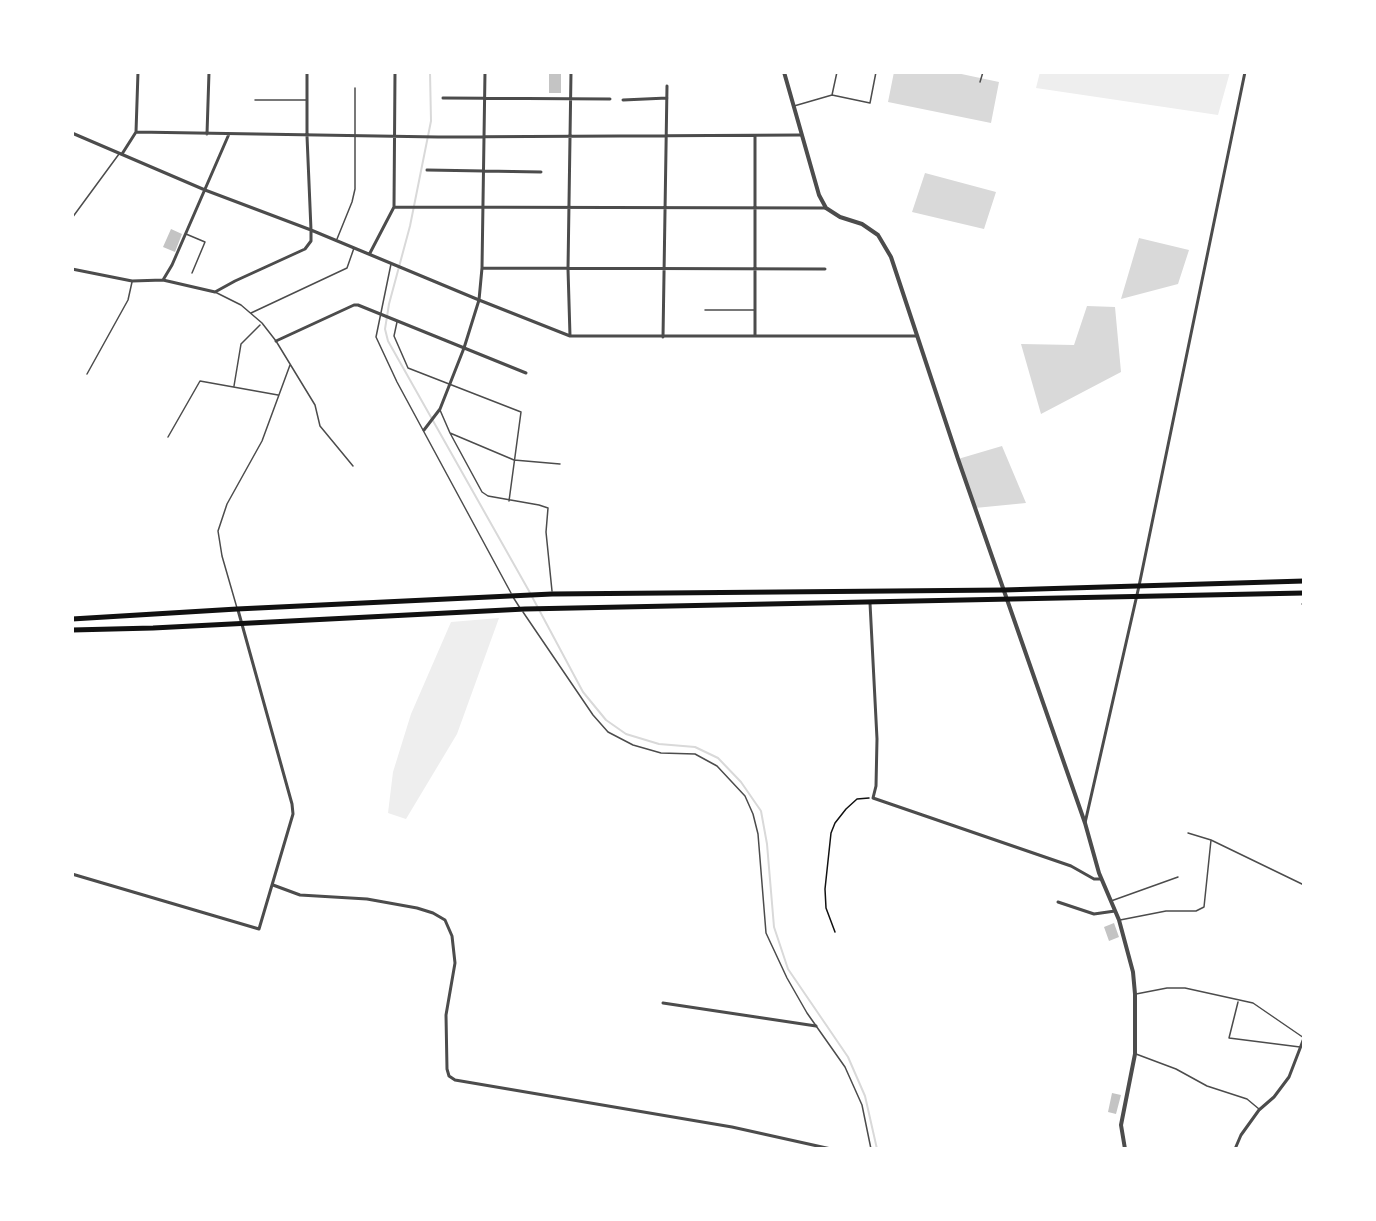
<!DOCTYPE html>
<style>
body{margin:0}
#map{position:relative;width:1376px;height:1221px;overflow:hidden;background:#fff;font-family:Mulish,sans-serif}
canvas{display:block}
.frame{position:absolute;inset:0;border:74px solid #fff;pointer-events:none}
</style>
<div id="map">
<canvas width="1376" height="1221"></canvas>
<div class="frame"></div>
</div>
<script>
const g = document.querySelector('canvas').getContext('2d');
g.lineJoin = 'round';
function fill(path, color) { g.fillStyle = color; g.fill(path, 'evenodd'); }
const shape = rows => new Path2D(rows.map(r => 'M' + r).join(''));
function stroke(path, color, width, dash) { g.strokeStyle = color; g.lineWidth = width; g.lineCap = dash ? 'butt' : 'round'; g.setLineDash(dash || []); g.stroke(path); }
const green = shape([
 [1040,72,1230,72,1218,115,1036,88],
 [499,618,457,734,406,819,388,813,393,772,411,714,451,622]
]);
const water = shape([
 [894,72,952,72,999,82,991,123,888,102],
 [925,173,996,192,984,229,912,212],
 [1139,238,1189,250,1178,284,1121,299],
 [1087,306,1115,307,1121,372,1041,414,1021,344,1074,345],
 [1002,446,1026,503,975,508,958,459]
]);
const stream = shape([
 [430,72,431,121,410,226,389,304,385,329,388,341,529,591,583,692,606,720,626,734,659,744,695,747,718,758,741,782,761,811,767,844,774,927,788,969,848,1057,865,1096,877,1149]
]);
const building = shape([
 [549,72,561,72,561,93,549,93],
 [171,229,182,234,175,252,163,247],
 [1114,923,1119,937,1109,941,1104,927],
 [1112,1093,1121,1095,1116,1114,1108,1112]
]);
const path = shape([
 [835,932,826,908,825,889,831,833,835,823,846,809,857,799,869,798]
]);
const service = shape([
 [980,82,983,72],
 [832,95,837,72],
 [255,100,306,100],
 [794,106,832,95,870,103,876,72],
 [72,218,119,154],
 [186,234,205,242,192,273],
 [337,239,352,202,355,189,355,88],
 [391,264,376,337,397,382,511,593],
 [215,292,241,305,262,323,276,341,315,405,320,426,353,466],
 [705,310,754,310],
 [251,313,347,268,354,248],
 [397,322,394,336,408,368,521,412,509,501],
 [87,374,128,300,132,282],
 [234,386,241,344,260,325],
 [440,410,450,433,482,492,488,496,539,505,548,508,546,532,552,591],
 [450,433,514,460,560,464],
 [168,437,200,381,278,395],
 [513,597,520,608],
 [1302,604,1304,604],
 [237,608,222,556,218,531,227,504,262,441,290,365],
 [523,612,593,715,608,732,633,745,661,753,695,754,717,766,745,796,753,814,758,834,766,933,787,978,807,1013,845,1067,862,1105,871,1149],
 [1188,833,1211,840,1304,885],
 [1111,901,1178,877],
 [1120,920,1166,911,1196,911,1204,907,1211,840],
 [1136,994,1167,988,1185,988,1253,1003,1304,1038],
 [1238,1002,1229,1038,1300,1047],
 [1136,1054,1176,1069,1207,1086,1247,1099,1259,1109]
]);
const minor = shape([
 [443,98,610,99],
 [623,100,667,98],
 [136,132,438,137,801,135],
 [72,133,205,190,311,230,479,300,570,336,916,336],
 [207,134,209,72],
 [755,136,755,336],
 [122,154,136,132,138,72],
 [427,170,541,172],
 [394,207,826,208],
 [370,253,394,207,395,72],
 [482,268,825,269],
 [72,269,132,281,163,280,215,292,235,281,305,249,311,241,311,230,307,136,307,72],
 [163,280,172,265,229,134],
 [570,336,568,269,571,72],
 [663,337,667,86],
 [276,341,354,305,358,305,526,373],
 [424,430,440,409,464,348,479,300,482,268,485,72],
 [870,603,877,739,876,786,873,798,1071,866,1094,879,1101,879],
 [1085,823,1139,586,1245,72],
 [72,874,259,929,293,814,292,804,238,610],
 [273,885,300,895,367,899,417,908,433,913,445,920,452,936,455,963,446,1015,447,1069,449,1076,455,1080,732,1127,831,1149],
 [1058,902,1094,914,1115,911],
 [663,1003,816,1026],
 [1235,1149,1241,1135,1259,1110,1274,1097,1289,1077,1304,1038]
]);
const tertiary = shape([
 [784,72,819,195,826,208,840,217,862,224,878,235,891,257,958,459,1085,823,1099,873,1119,920,1133,972,1135,994,1135,1054,1121,1125,1125,1149]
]);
const primary = shape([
 [72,619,237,609,552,594,1004,590,1304,581],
 [72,630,153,628,525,609,1304,593]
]);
fill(green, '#eee');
fill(water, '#d9d9d9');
stroke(stream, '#d9d9d9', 2);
fill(building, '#c4c4c4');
stroke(path, '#111', 1.5);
stroke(service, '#4c4c4c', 1.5);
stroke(minor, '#4c4c4c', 3);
stroke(tertiary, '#4c4c4c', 4);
stroke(primary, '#111', 5);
</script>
